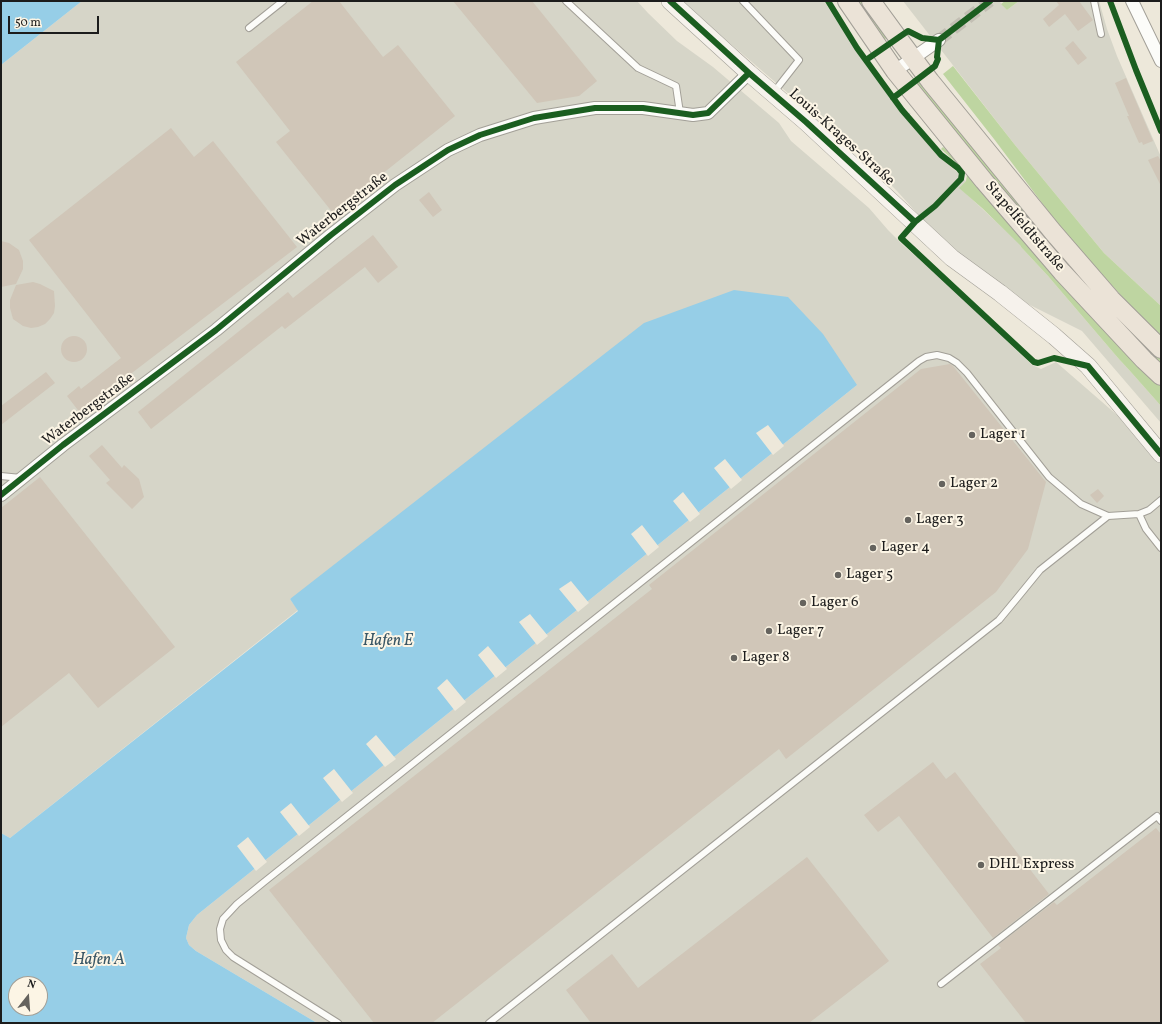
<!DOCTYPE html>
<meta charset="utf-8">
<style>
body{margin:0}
#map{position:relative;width:1162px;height:1024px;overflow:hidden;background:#ede8da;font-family:Vollkorn,serif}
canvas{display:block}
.frame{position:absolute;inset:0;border:2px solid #1c1c1c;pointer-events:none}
.north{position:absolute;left:8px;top:976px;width:40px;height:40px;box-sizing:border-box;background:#fcf5e5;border:1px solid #a29e95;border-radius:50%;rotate:17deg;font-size:11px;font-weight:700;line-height:16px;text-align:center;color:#1c1c1c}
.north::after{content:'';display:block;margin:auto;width:14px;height:18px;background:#65635e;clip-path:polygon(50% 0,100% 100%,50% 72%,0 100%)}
.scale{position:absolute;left:8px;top:16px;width:91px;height:18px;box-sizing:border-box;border:2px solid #1c1c1c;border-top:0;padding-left:5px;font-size:12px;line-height:14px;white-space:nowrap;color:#1c1c1c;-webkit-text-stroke:3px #fcf5e5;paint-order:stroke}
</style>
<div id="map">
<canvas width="1162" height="1024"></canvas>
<div class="frame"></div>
<div class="north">N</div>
<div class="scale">50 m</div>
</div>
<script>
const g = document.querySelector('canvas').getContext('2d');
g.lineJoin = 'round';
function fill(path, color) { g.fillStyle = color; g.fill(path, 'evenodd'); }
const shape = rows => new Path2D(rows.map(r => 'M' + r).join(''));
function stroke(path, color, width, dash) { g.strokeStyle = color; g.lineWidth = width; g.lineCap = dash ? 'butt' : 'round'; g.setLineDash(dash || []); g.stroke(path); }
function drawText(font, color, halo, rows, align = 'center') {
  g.font = font + ' Vollkorn,serif'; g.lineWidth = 4; g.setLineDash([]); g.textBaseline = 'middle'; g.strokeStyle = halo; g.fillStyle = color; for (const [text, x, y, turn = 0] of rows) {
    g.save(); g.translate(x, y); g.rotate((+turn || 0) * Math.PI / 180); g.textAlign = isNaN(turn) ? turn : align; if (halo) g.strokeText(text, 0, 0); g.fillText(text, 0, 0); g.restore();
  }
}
const industrial = shape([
 [82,1,637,1,648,13,677,41,713,67,779,123,791,141,869,208,888,230,904,246,945,282,1032,365,1041,369,1056,362,1147,441,1161,460,1161,1023,317,1023,196,951,189,945,186,938,189,925,197,915,857,385,290,599,298,610,10,838,1,833,1,65],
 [681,1,824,1,868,68,895,104,937,155,958,173,966,181,960,188,1022,246,1021,247,1048,276,1118,358,1130,371,1161,406,1161,423,1082,331,1024,302,955,251,924,221,897,191,868,162],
 [903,1,999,1,1007,10,1019,1,1099,1,1107,29,1117,56,1161,157,1161,306,1104,253,1015,145]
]);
const green = shape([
 [859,1,865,1,889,36,885,39],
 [1005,1,1019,1,1007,10,1001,4],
 [953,66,1015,145,1104,253,1161,306,1161,339,1095,267,1051,215,994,139,943,74],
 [921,79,1161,357,1161,366,1057,255,914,85],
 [943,147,967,167,1161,384,1161,406,1130,371,1118,358,1048,276,1021,247,1021,246,982,208,959,188,966,181,967,175,965,169,951,158,941,149]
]);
const water = shape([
 [1,1,82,1,1,65],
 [734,290,788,297,823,334,857,385,197,915,189,925,186,938,189,945,196,951,317,1023,1,1023,1,833,10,838,298,611,290,599,644,323],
 [16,984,40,984,40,1008,16,1008]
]);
const pier = shape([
 [768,425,784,446,773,455,756,433],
 [725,459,742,480,731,489,714,468],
 [683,492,700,514,690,522,673,501],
 [642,525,659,547,648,556,631,534],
 [571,581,589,603,578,612,559,589],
 [530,614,548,636,537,645,519,622],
 [488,646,507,669,496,678,478,655],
 [447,679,466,702,455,711,437,688],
 [376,735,396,759,385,767,366,744],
 [334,769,353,793,342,802,323,778],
 [291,803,310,827,299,836,280,812],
 [248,837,267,862,256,871,237,846]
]);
const building = shape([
 [313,1,339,1,383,57,398,45,455,116,333,213,276,142,290,131,236,62],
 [453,1,532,1,597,81,579,96,537,103],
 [1056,1,1079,1,1093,20,1078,31,1065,14,1049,27,1043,19,1059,5],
 [1073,41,1087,58,1078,65,1065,48],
 [1126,78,1153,141,1143,145,1142,142,1139,143,1127,116,1129,116,1115,83],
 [171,128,194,157,213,141,297,247,120,382,121,383,81,414,67,396,79,386,81,389,121,358,29,240],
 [1158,156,1161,161,1161,186,1148,160],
 [429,192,442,210,433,217,419,200],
 [373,235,398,267,378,283,365,267,285,329,282,326,151,429,138,412,288,292,293,298],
 [1,241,9,243,19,250,23,261,23,269,16,284,1,287],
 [33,282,40,284,54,291,55,306,54,313,50,319,45,324,38,327,31,328,23,326,13,319,10,308,10,300,16,285],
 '61 349a13 13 0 1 1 26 0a13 13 0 1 1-26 0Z',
 [950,364,953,366,1046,482,1028,549,996,592,786,759,779,749,432,1023,374,1023,269,890,652,589,649,585,921,369],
 [46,372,55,383,1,425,1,406],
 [102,445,122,468,124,465,139,479,144,497,132,509,106,483,110,480,89,456],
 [40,477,175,647,98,708,69,673,1,727,1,508],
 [1098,489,1104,496,1097,503,1090,495],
 [933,762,946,779,955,772,1049,894,993,938,899,816,878,832,864,815],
 [1156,828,1161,834,1161,1023,1026,1023,980,964,1001,948,998,945,1054,902,1057,905],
 [807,857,889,961,809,1023,591,1023,566,990,612,954,638,988]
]);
const streetTunnel = shape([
 [939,40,990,1]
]);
const path = shape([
 [902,110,910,114]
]);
const lane = shape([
 [566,1,638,68,676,86,680,113],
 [743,1,799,60,774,92],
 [1094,1,1101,34],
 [249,28,283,1],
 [1,476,21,478],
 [1139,514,1146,529,1161,548],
 [941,984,1157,816,1161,821],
 [338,1023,233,957,226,950,221,940,220,929,223,919,237,904,264,882,919,361,926,357,937,355,949,358,957,363,967,373,1049,477,1081,504,1108,516],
 [489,1023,999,620,1018,597,1040,570,1108,516,1139,514,1149,510,1161,500]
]);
const street = shape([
 [1132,1,1161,61],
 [895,71,939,40],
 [1,495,63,445,216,330,331,235,395,185,448,150,480,135,534,118,595,108,643,108,693,115,708,113,749,73]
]);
const secondary = shape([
 [670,1,749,73,806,122,952,258,1000,293,1054,336,1088,366,1161,454]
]);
const primary = shape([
 [847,1,895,71,984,181,1062,272,1144,360,1161,376],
 [871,1,898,38,930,81,1053,232,1111,299,1161,349]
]);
const cycleway = shape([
 [670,1,749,73,806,122,915,222],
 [828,1,857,48,902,110,941,155,958,168,962,173,961,179,959,181,935,206,915,222,901,238,1034,362,1038,363,1054,358,1088,366,1161,454],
 [1110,1,1136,70,1161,131],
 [939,40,990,1],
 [866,60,908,31,922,38,939,40],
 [893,98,935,66,938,59,937,57,939,40],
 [1,495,63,445,216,330,331,235,395,185,448,150,480,135,534,118,595,108,643,108,693,115,708,113,749,73]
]);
const markers = [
 [972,435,4,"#65635e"],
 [942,484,4,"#65635e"],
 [908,520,4,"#65635e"],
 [873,548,4,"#65635e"],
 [838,575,4,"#65635e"],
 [803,603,4,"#65635e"],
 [769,631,4,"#65635e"],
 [734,658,4,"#65635e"],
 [981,865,4,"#65635e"]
];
const streetNames = [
 ["Louis-Krages-Straße",841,138,42],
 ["Waterbergstraße",343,210,-38],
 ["Stapelfeldtstraße",1024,227,49],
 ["Waterbergstraße",89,410,-37]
];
const poiNames = [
 ["Lager 1",980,435],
 ["Lager 2",950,484],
 ["Lager 3",916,520],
 ["Lager 4",881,548],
 ["Lager 5",846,575],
 ["Lager 6",811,603],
 ["Lager 7",777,631],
 ["Lager 8",742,658],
 ["DHL Express",989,865]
];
const waterNames = [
 ["Hafen E",388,642],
 ["Hafen A",99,961]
];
fill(industrial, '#d6d5c8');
fill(green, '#bed5a1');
fill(water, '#96cee7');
fill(pier, '#ede8da');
fill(building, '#d0c6b8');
stroke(streetTunnel, '#c3bfb4', 12, [12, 6]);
stroke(lane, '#a29f97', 8);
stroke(street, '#a29f97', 14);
stroke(secondary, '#a29f97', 18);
stroke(primary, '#a29f97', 20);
stroke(path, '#c8c7c4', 2, [1, 3]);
stroke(lane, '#fcfcf9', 6);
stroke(street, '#fcfcf9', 12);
stroke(secondary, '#f6f2ec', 17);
stroke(primary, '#ebe3d7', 18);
stroke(cycleway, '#1b5e20', 6);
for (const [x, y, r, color] of markers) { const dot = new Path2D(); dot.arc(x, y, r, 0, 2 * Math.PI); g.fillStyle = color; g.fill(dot); stroke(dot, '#fcf5e5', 1.5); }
drawText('15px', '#1c1c1c', '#fcf5e5', streetNames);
drawText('15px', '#1c1c1c', '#fcf5e5', poiNames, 'left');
drawText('italic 16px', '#395665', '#fcf5e5', waterNames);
</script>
